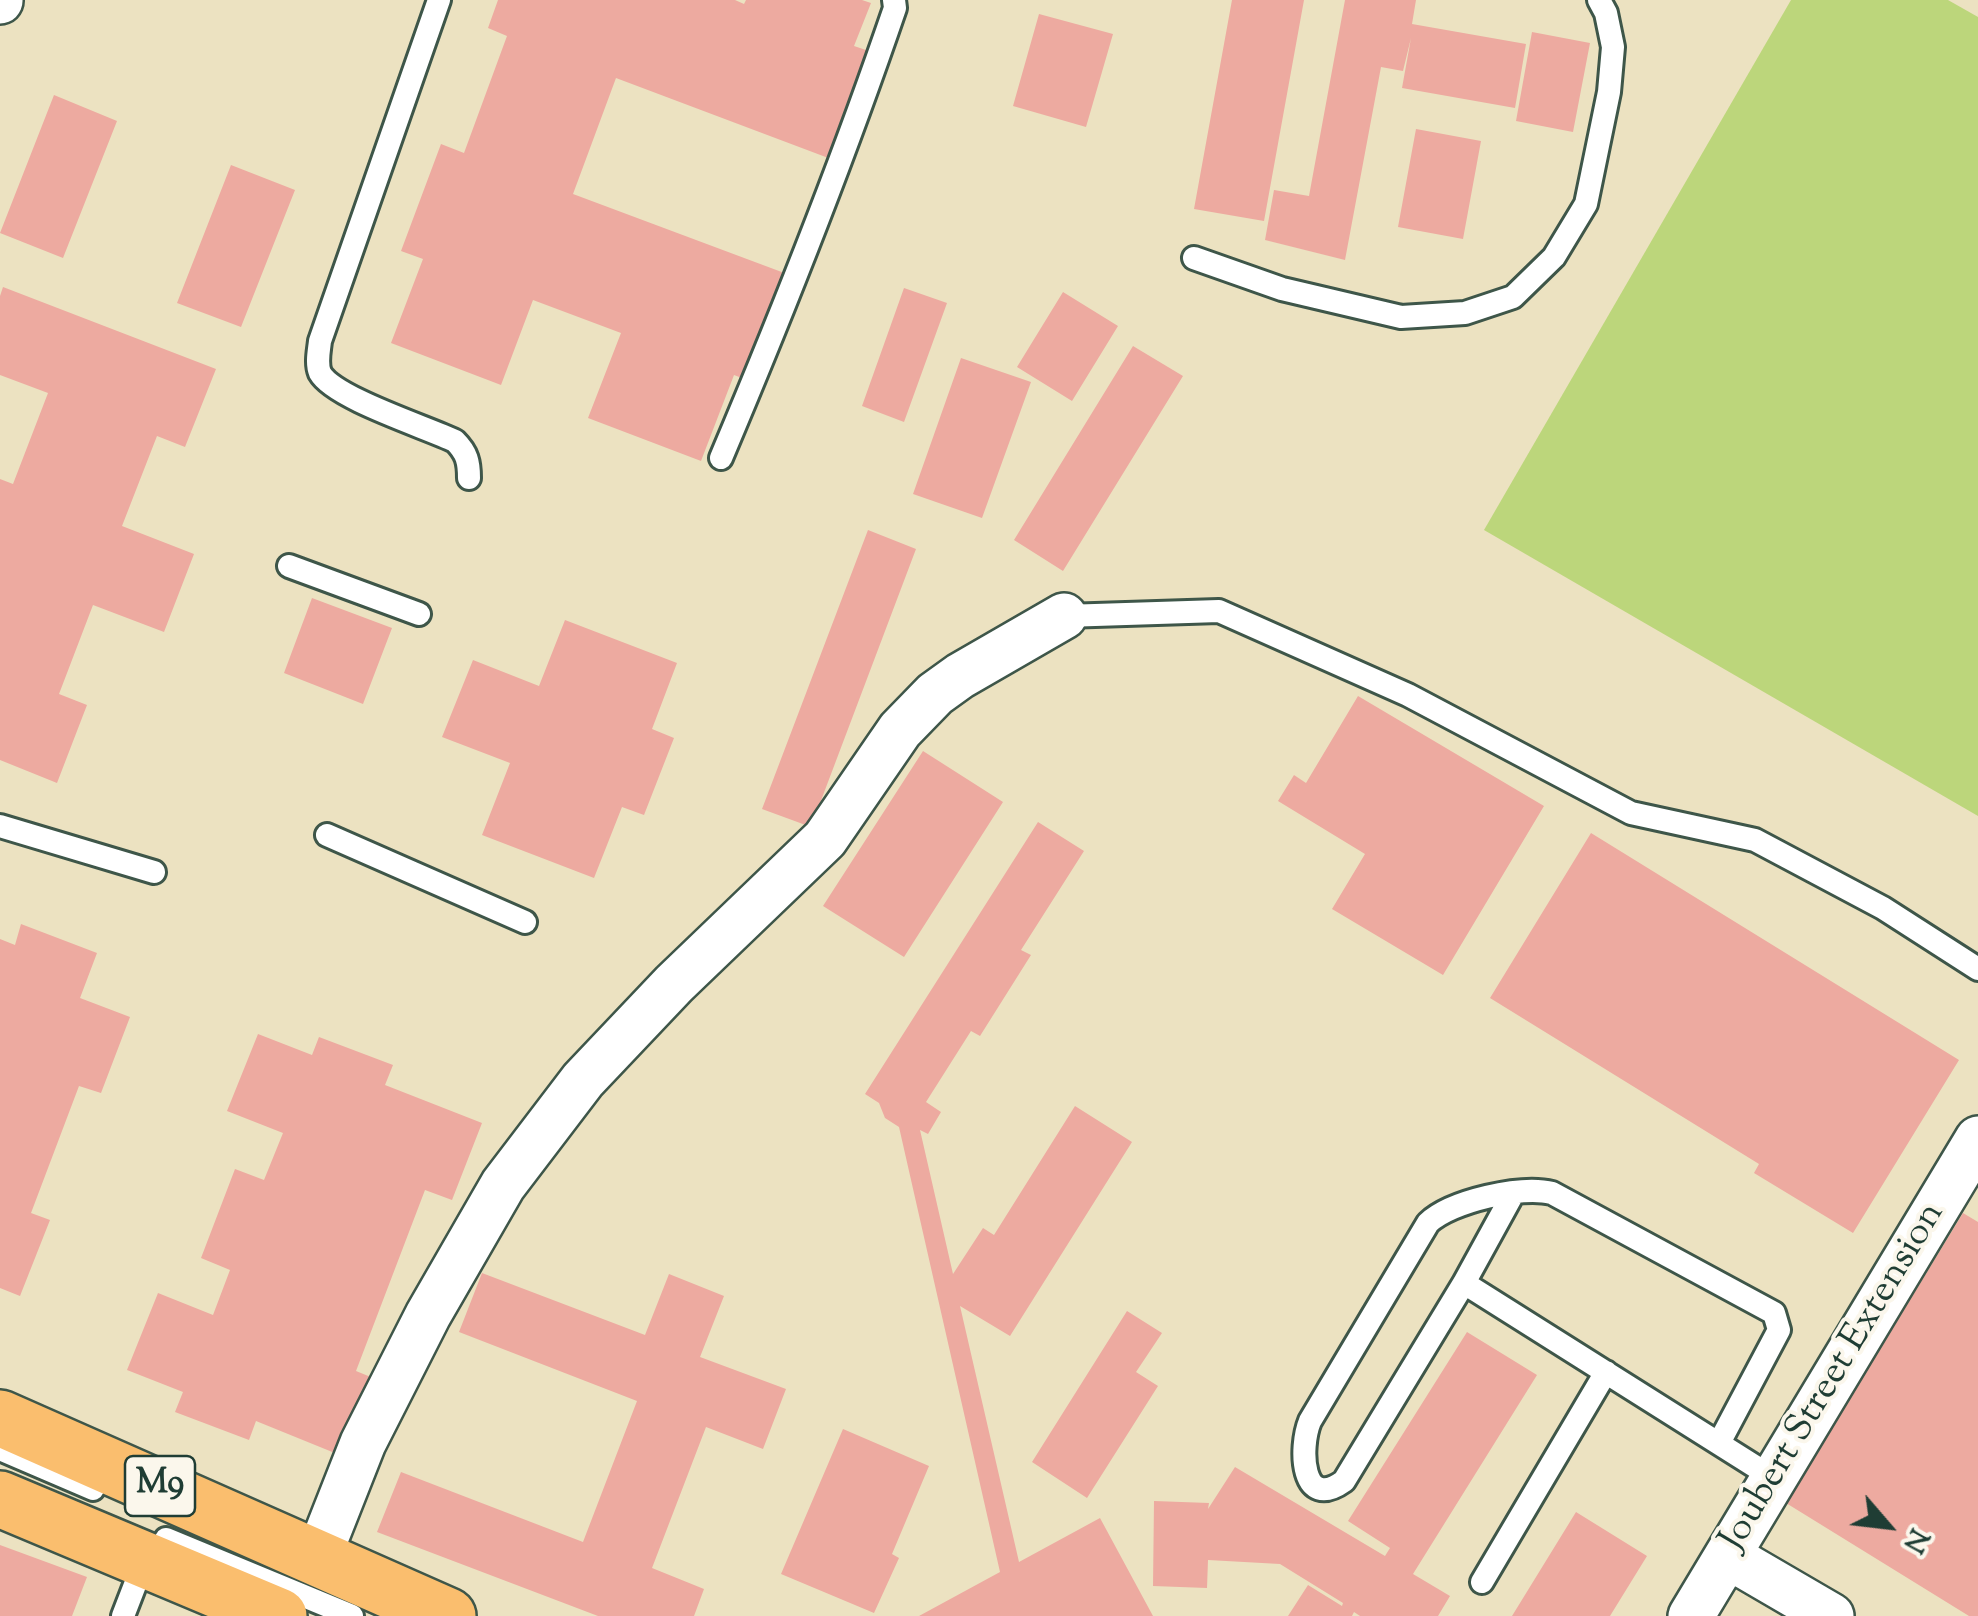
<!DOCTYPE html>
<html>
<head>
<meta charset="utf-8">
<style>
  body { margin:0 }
  #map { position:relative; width:1978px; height:1616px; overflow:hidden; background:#ece2c1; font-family:"Sorts Mill Goudy",serif }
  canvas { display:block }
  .north { position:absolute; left:1838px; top:1476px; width:100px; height:100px; -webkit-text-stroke:8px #fbf7ec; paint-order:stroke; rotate:118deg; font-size:28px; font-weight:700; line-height:40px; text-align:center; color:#1f3d34 }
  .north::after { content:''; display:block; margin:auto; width:35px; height:45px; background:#1f3d34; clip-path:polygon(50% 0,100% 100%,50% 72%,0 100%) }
</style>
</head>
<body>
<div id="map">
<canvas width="1978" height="1616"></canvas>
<div class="north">N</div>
</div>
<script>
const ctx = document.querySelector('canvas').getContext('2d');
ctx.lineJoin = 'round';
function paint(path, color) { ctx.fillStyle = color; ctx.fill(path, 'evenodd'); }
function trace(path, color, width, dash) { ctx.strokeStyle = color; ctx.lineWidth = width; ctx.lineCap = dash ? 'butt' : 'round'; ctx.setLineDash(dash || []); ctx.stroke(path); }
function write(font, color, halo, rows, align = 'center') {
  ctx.font = font + ' "Sorts Mill Goudy",serif'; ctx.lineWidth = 8; ctx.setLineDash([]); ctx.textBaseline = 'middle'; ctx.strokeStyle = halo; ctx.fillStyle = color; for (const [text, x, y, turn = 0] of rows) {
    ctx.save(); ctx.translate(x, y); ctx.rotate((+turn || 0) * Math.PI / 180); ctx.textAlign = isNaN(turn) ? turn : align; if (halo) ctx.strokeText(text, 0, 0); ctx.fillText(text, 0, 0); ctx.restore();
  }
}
paint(new Path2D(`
  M1791,0H1948L1978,17V816L1484,530Z`), '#bcd67b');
paint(new Path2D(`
  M498,0H735L744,4L746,0H862L871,3L854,46L872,52L831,159L616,78L573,194L787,274L747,380L734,375L701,461L588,418L621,333L533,300L501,385L391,343L423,259L401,251L441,144L464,153L507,36L488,28Z
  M1232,0H1304L1264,221L1194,209Z
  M1345,0H1416L1412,24L1526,44L1515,108L1402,88L1411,38L1403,71L1381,67L1345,260L1265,240L1274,190L1309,196Z
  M1039,14L1113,34L1086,127L1013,106Z
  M1532,32L1590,43L1573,132L1516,121Z
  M54,95L117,121L63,258L0,233Z
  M1416,129L1481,141L1463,239L1398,227Z
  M231,165L295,190L241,327L177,303Z
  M3,287L216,369L185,447L157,436L122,526L194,554L164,632L93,605L59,694L87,705L57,783L0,760V479L13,484L48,393L0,375V296Z
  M904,288L947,303L904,422L862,406Z
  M1063,292L1118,326L1072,401L1017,367Z
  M1133,346L1183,376L1063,571L1014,540Z
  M961,358L1031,382L982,518L913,494Z
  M868,530L916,549L811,827L762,809Z
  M312,598L392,628L363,704L284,673Z
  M565,620L677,663L652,729L674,738L644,815L622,807L594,878L482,835L510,763L442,737L473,660L539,686Z
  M1358,696L1544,806L1443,975L1332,909L1365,854L1278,801L1294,775L1306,783Z
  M923,751L1003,802L904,957L823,906Z
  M1038,822L1084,851L1021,950L1031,955L980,1036L971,1031L926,1102L941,1112L928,1134L920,1130L953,1274L983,1228L994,1235L1075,1106L1132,1142L1010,1336L960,1306L1019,1562L1100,1518L1153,1616H919L1000,1572L899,1127L885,1118L879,1103L865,1094Z
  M1591,833L1959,1060L1853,1233L1754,1173L1759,1164L1490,998Z
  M21,924L97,953L80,998L130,1017L101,1093L79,1086L31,1213L50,1220L20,1296L0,1288V939L15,945Z
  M258,1034L312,1055L319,1037L393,1065L385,1085L482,1123L452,1200L425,1190L356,1371L383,1382L352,1460L256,1421L249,1440L175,1412L183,1392L127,1370L158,1293L213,1315L230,1270L201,1258L235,1169L264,1180L283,1133L227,1111Z
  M1963,1213L1978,1222V1616H1969L1786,1503Z
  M482,1273L645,1335L669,1274L724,1296L700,1357L786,1389L763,1449L706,1427L652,1568L704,1589L694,1616H598L377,1532L401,1472L583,1542L637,1401L459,1332Z
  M1127,1311L1162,1333L1136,1372L1158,1386L1087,1498L1032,1462Z
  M1467,1332L1537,1375L1413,1574L1450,1596L1438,1616H1360L1354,1612L1352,1616H1288L1308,1585L1342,1606L1343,1603L1280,1564L1208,1560L1207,1588L1153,1586L1154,1501L1209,1503L1208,1509L1235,1467L1385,1556L1390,1548L1348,1521Z
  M843,1429L929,1466L892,1554L899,1558L874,1613L781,1574Z
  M1576,1512L1647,1556L1610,1616H1512Z
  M0,1545L87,1577L72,1616H0Z`), '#edaaa0');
const service = new Path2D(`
  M439,0L320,341C319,351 316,363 320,373C334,398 426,427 455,441C467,453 469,462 469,478
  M1194,258L1282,289L1401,317L1465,313L1513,297L1554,257L1586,204L1609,92L1613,47L1606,13L1599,0
  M721,458C784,309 843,160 895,8L894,0
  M289,566L419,614
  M1064,616L1219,611L1408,695L1631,813L1755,840L1883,908L1978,969
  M0,826L154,872
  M327,835L525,922
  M1514,1192L1464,1283L1344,1481C1301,1512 1299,1448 1310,1421L1428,1223C1451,1201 1522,1185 1552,1193L1774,1313L1779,1330L1719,1443
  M1464,1283L1775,1479
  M0,1449L93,1489
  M166,1539L352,1616
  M1482,1582L1606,1372
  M123,1616L145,1559`);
const minor = new Path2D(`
  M0,1V0
  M1728,1556L1831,1616
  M318,1557L363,1443L428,1315L503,1185L583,1080L674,984L825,839L900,730L935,694L960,676L1064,616
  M1691,1616L1978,1139`);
const primary = new Path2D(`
  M0,1418L448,1616
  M0,1499L279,1616`);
trace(service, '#3e5649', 28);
trace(minor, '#3e5649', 50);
trace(primary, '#3e5649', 60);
trace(service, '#fff', 22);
trace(minor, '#fff', 45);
trace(primary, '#fabe6e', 55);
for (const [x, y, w] of [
  [160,1486,70]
]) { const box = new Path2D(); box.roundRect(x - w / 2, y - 30, w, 60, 8); ctx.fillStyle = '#fbf7ec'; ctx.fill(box); trace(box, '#1f3d34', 2.5); }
write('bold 35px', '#1f3d34', null, [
  ["M9",160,1486]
]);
write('38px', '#1f3d34', '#fbf7ec', [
  ["Joubert Street Extension",1835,1378,-59]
]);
</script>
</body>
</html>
